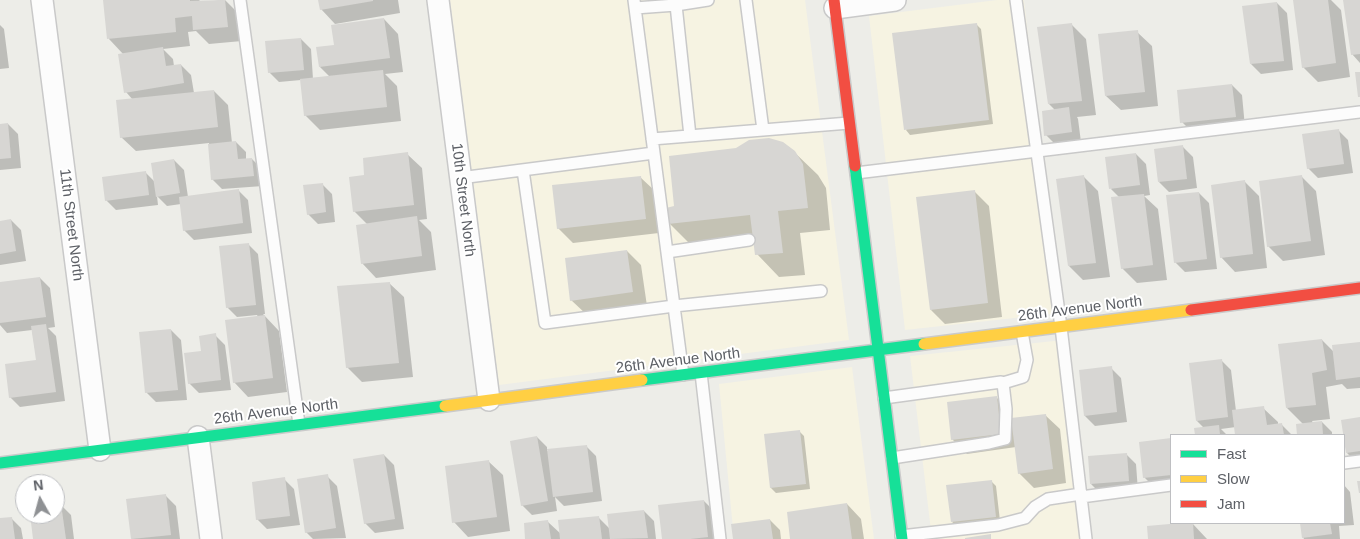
<!DOCTYPE html>
<html>
<head>
<meta charset="utf-8">
<style>
  body { margin:0 }
  #map { position:relative; width:1360px; height:539px; overflow:hidden; background:#edede8; font-family:Arial,sans-serif }
  canvas { display:block }
  .legend { position:absolute; left:1170px; top:434px; width:175px; height:90px; box-sizing:border-box; background:#fff; border:1px solid #bebfc2; margin:0; padding:6px 9px; list-style:none; font-size:15px; color:#5d6066 }
  .legend li { display:flex; align-items:center; gap:10px; height:25px }
  .legend b { width:25px; border:1px solid #bebfc2 }
  .north { position:absolute; left:15px; top:474px; width:50px; height:50px; box-sizing:border-box; background:#fff; border:1px solid #bebfc2; border-radius:50%; rotate:353deg; font-size:14px; font-weight:700; line-height:20px; text-align:center; color:#5d6066 }
  .north::after { content:''; display:block; margin:auto; width:18px; height:22px; background:#8f9194; clip-path:polygon(50% 0,100% 100%,50% 72%,0 100%) }
</style>
</head>
<body>
<div id="map">
<canvas width="1360" height="539"></canvas>
<ul class="legend">
<li><b style="height:6px;background:#16e098"></b>Fast</li>
<li><b style="height:6px;background:#ffcf43"></b>Slow</li>
<li><b style="height:6px;background:#f24e42"></b>Jam</li>
</ul>
<div class="north">N</div>
</div>
<script>
const ctx = document.querySelector('canvas').getContext('2d');
ctx.lineJoin = 'round';
function paint(path, color) { ctx.fillStyle = color; ctx.fill(path, 'evenodd'); }
function trace(path, color, width, dash) { ctx.strokeStyle = color; ctx.lineWidth = width; ctx.lineCap = dash ? 'butt' : 'round'; ctx.setLineDash(dash || []); ctx.stroke(path); }
function write(font, color, halo, rows, align = 'center') {
  ctx.font = font + ' Arial,sans-serif'; ctx.lineWidth = 4; ctx.setLineDash([]); ctx.textBaseline = 'middle'; ctx.strokeStyle = halo; ctx.fillStyle = color; for (const [text, x, y, turn = 0] of rows) {
    ctx.save(); ctx.translate(x, y); ctx.rotate((+turn || 0) * Math.PI / 180); ctx.textAlign = isNaN(turn) ? turn : align; if (halo) ctx.strokeText(text, 0, 0); ctx.fillText(text, 0, 0); ctx.restore();
  }
}
paint(new Path2D(`
  M450,0H805L849,340L499,385Z
  M997,0H1024L1060,313L905,330L869,16Z
  M1064,340L1087,539H932L910,356Z
  M852,367L874,539H734L719,384Z`), '#f6f3e2');
paint(new Path2D(`
  M105,0H199L201,2L225,0L239,14L242,41L209,44L196,31L188,32L190,46L163,49L173,59L174,66L181,65L191,75L194,93L214,91L228,105L232,143L236,142L246,152V160L252,159L262,169L263,186L222,189L212,179L209,143L136,151L121,137L133,100L126,92L124,55L109,39Z
  M319,0H398L400,13L335,24L321,9Z
  M1295,0H1331L1341,10L1350,77L1318,82L1303,67Z
  M1344,0H1360V63L1352,54Z
  M1277,3L1287,13L1293,70L1261,74L1251,64Z
  M384,19L398,34L403,72L385,74L397,86L401,121L320,130L305,115L301,80L279,82L269,72L301,39L311,49L313,79L330,77L320,67L335,46Z
  M976,24L981,29L993,124L910,135L906,130Z
  M0,25L4,29L9,68L0,69Z
  M1072,25L1086,39L1096,115L1077,117L1078,119L1081,142L1056,145L1046,135L1055,110L1049,104Z
  M1137,32L1152,46L1158,106L1121,110L1106,96Z
  M1232,85L1242,95L1245,127L1192,132L1182,122Z
  M8,124L18,134L21,168L0,170V125Z
  M1338,130L1348,140L1353,173L1318,178L1308,168Z
  M1183,147L1193,157L1197,188L1169,192L1159,182Z
  M794,152L818,175L826,188L830,230L800,233L805,275L779,277L757,254L755,239L692,246L669,223L676,207Z
  M407,154L422,168L427,219L419,220L431,232L436,270L376,278L362,263L367,224L354,211L366,176Z
  M1136,154L1146,164L1150,195L1144,196L1158,209L1167,280L1137,283L1122,268L1120,198L1111,189Z
  M174,160L184,170L188,197L238,190L248,200L252,233L194,240L184,230L181,204L167,206L157,196L158,205L116,210L106,200L145,172L155,182Z
  M640,177L655,191L659,233L573,243L558,228Z
  M1084,177L1098,191L1110,277L1083,280L1069,266Z
  M1302,177L1316,191L1325,255L1283,261L1268,246Z
  M1245,182L1259,196L1267,268L1235,272L1221,257Z
  M322,184L332,194L335,222L318,224L308,214Z
  M974,191L989,206L1002,317L945,324L931,310Z
  M1199,193L1209,203L1217,269L1185,272L1175,262Z
  M11,220L21,230L26,261L0,265V222Z
  M248,244L258,254L265,314H263L279,331L287,392L248,397L234,382L258,317L257,315L237,317L227,307Z
  M627,251L641,265L647,306L586,314L571,300Z
  M40,278L50,288L55,327L48,328L56,336L65,401L20,407L10,397L37,361L32,330L7,333L0,325V284Z
  M389,283L404,297L413,377L362,382L347,367Z
  M171,330L181,340L187,400L156,402L146,392Z
  M215,335L225,345L231,390L199,393L189,383L202,352Z
  M1322,340L1334,352L1360,343V388L1347,389L1342,384L1326,387L1330,419L1312,421L1313,423L1322,422L1332,432V435H1298L1297,425L1303,424L1287,408Z
  M1221,360L1231,370L1236,411L1263,408L1278,422V425H1282L1292,435H1237L1236,427L1221,429L1227,435H1196L1195,430L1204,428L1197,421Z
  M1111,368L1121,378L1127,422L1095,426L1085,416L1080,371Z
  M996,397L1010,411L1011,419L1045,415L1060,429L1066,483L1034,488L1019,473L1016,447L967,454L952,439Z
  M1360,418V462L1357,463L1347,453Z
  M799,431L804,436L810,489L776,493L771,488L765,435Z
  M537,437L547,447V451L586,446L596,456L602,501L564,506L555,497L557,511L532,515L522,505Z
  M1171,440V485L1154,487L1144,477L1140,443Z
  M1126,454L1136,464L1138,491L1101,494L1091,484Z
  M384,455L394,465L404,529L375,533L365,523Z
  M488,461L503,475L510,531L468,537L454,522Z
  M327,476L337,486L346,538L313,539L306,532Z
  M284,479L294,489L300,525L267,529L257,519Z
  M991,481L996,486L1000,521L957,526L952,522Z
  M1344,485L1350,492L1354,525L1339,526L1340,539H1304L1303,537L1301,523H1344Z
  M166,496L176,506L180,539H132L128,500Z
  M704,501L714,511L717,539H664Z
  M847,504L861,519L864,539H792Z
  M61,505L71,515L74,539H35L31,514H55V506Z
  M644,511L654,521L656,539H527L548,522L561,534L599,518L610,529Z
  M11,518L21,528L23,539H0V519Z
  M770,520L780,530L781,539H734Z
  M1192,523L1207,539H1149Z`), '#0003');
paint(new Path2D(`
  M103,0H190V1L225,0L228,27L193,30L192,16L175,18L176,32L107,39Z
  M318,0H373V1L320,10Z
  M1293,0H1328L1336,63L1302,68Z
  M1343,0H1360V54L1351,55Z
  M1277,2L1284,61L1250,64L1242,6Z
  M384,18L390,58L319,67L316,47L334,45L331,25Z
  M977,23L989,120L904,130L892,33Z
  M1072,23L1082,101L1048,104L1037,27Z
  M1138,30L1145,92L1105,96L1098,34Z
  M301,38L304,70L268,73L265,41Z
  M163,47L166,66L181,64L184,83L124,93L118,54Z
  M383,70L387,107L304,116L300,79Z
  M1355,72H1360V97H1358Z
  M1232,84L1236,117L1180,123L1177,90Z
  M214,90L218,127L120,138L116,100Z
  M1069,107L1072,132L1044,136L1042,111Z
  M8,123L11,158L0,159V124Z
  M1339,129L1344,164L1307,169L1302,134Z
  M769,138L783,142L795,151L803,164L808,208L778,211L783,253L755,255L750,215L668,224L666,208L674,206L669,156L736,148L749,140Z
  M236,141L238,159L252,158L254,176L211,180L208,144Z
  M1183,145L1187,179L1158,182L1154,149Z
  M408,152L414,205L353,212L349,177L364,175L363,158Z
  M1136,153L1140,185L1109,189L1105,157Z
  M174,159L180,193L156,197L151,163Z
  M146,171L149,195L105,201L102,177Z
  M1084,175L1096,263L1068,266L1056,179Z
  M1302,175L1311,241L1267,247L1259,181Z
  M641,176L646,219L557,229L552,185Z
  M1245,180L1253,254L1220,258L1211,185Z
  M323,183L326,212L307,215L303,185Z
  M239,189L243,223L183,231L179,197Z
  M975,190L988,303L930,310L916,197Z
  M1199,192L1207,259L1174,263L1166,195Z
  M1144,194L1153,265L1121,269L1111,197Z
  M417,216L422,256L361,264L356,225Z
  M11,219L16,251L0,254V221Z
  M249,243L256,305L226,308L219,246Z
  M627,250L633,292L570,301L565,258Z
  M40,277L46,317L0,323V282Z
  M390,282L399,363L346,368L337,286Z
  M265,315L273,378L233,383L225,320Z
  M46,324L56,392L9,398L5,364L36,360L31,326Z
  M171,329L178,390L145,393L139,332Z
  M216,333L221,380L188,384L184,353L201,351L199,336Z
  M1322,339L1327,370L1312,373L1316,405L1286,408L1278,344Z
  M1360,342V377L1336,380L1332,345Z
  M1222,359L1228,417L1196,421L1189,363Z
  M1112,366L1117,412L1084,416L1079,370Z
  M997,396L1001,434L951,440L947,402Z
  M1264,406L1267,425L1282,423L1284,435H1235L1232,410Z
  M1046,414L1053,469L1018,474L1011,418Z
  M1360,417V451L1346,453L1341,420Z
  M1322,421L1323,435H1297L1296,424Z
  M1219,425L1220,435H1195L1194,428Z
  M800,430L806,484L770,488L764,434Z
  M537,436L548,501L521,506L510,441Z
  M1171,438V475L1143,478L1139,442Z
  M587,445L593,492L553,497L547,449Z
  M1127,453L1129,481L1090,484L1088,456Z
  M384,454L395,519L364,524L353,459Z
  M489,460L497,517L452,523L445,466Z
  M328,474L336,528L305,533L297,479Z
  M285,477L290,516L256,520L252,482Z
  M992,480L996,517L951,522L946,485Z
  M1357,481H1360V493H1359Z
  M166,494L171,535L131,539L126,499Z
  M704,500L708,537L690,539H662L658,505Z
  M847,503L852,539H790L787,512Z
  M61,504L66,539H33L30,514H55V505Z
  M644,510L648,538L610,539L607,514Z
  M599,516L602,539H560L558,520Z
  M12,517L15,539H0V518Z
  M770,519L773,539H733L731,524Z
  M548,520L551,539H525L524,523Z
  M1181,523H1193L1194,539H1148L1147,526Z
  M1300,523H1330L1332,534L1302,538Z
  M991,534V539H965V538Z`), '#d7d6d3');
const lane = new Path2D(`
  M240,0L299,424
  M634,0L683,375
  M746,0L763,130
  M1016,0L1061,327L1086,539
  M676,5L708,0
  M635,8L676,5L690,136
  M652,139L849,123
  M523,170L545,323L674,306L821,291
  M856,173L1360,112
  M460,178L654,153
  M667,252L749,240
  M701,373L720,539
  M1003,383L1023,377L1027,360L1022,332
  M884,398L1001,382L1003,383L1006,409L1005,439L989,443L892,458
  M1344,463L1360,461
  M1081,497L1171,485
  M901,536L998,525L1025,518L1035,507L1048,499L1081,494`);
const street = new Path2D(`
  M42,0L100,450
  M438,0L489,400
  M835,8L895,0
  M198,437L211,539`);
const fast = new Path2D(`
  M855,166L902,539
  M642,380L924,344
  M0,463L445,406`);
const slow = new Path2D(`
  M924,344L1191,310
  M445,406L642,380`);
const jam = new Path2D(`
  M834,0L855,166
  M1191,310L1360,288`);
trace(lane, '#c9c9c9', 14);
trace(street, '#c9c9c9', 24);
trace(fast, '#cacaca', 14);
trace(slow, '#cacaca', 14);
trace(jam, '#cacaca', 14);
trace(lane, '#fcfcfc', 11);
trace(street, '#fcfcfc', 21);
trace(fast, '#16e098', 11);
trace(slow, '#ffcf43', 11);
trace(jam, '#f24e42', 11);
write('15px', '#5d6066', '#fff', [
  ["10th Street North",463,200,83],
  ["11th Street North",71,225,83],
  ["26th Avenue North",1080,309,-7],
  ["26th Avenue North",678,361,-7],
  ["26th Avenue North",276,412,-7]
]);
</script>
</body>
</html>
